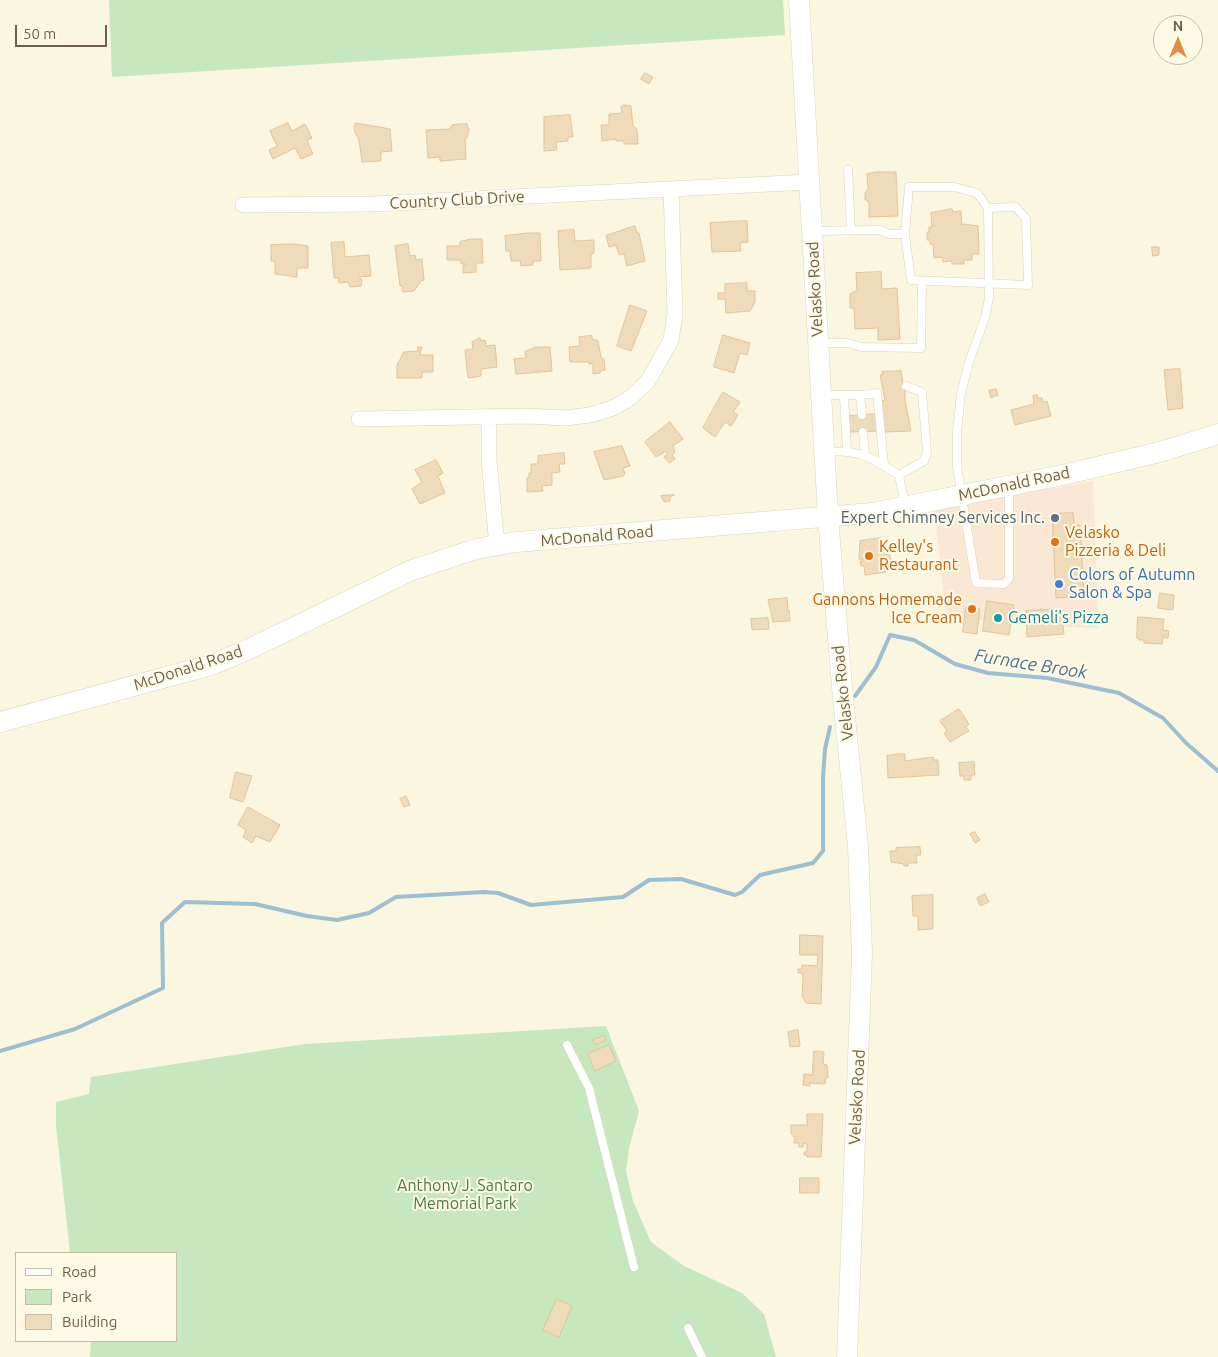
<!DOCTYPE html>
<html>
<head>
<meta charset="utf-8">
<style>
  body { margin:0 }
  #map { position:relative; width:1218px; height:1357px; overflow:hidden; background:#fbf6e0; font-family:Ubuntu,sans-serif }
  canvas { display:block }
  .legend { position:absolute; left:15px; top:1252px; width:162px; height:90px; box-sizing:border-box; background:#fefae5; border:1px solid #c5bca7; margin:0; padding:6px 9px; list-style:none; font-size:15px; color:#705f49 }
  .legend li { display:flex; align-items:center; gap:10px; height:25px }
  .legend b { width:25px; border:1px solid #c5bca7 }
  .north { position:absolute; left:1153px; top:15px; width:50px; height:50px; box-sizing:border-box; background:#fefae5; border:1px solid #c5bca7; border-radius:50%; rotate:0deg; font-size:14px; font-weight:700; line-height:20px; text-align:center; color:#705f49 }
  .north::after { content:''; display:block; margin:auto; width:18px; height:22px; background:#e08c49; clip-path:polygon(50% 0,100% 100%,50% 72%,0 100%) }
  .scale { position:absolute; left:15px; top:25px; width:92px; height:22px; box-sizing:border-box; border:2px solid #705f49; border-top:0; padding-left:6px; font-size:15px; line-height:18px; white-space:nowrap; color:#705f49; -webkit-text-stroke:4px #fefae5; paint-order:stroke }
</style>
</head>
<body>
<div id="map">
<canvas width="1218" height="1357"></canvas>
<ul class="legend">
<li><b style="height:6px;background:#fff"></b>Road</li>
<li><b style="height:14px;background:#c7e7bf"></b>Park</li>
<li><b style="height:14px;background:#efdab9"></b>Building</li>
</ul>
<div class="north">N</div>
<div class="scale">50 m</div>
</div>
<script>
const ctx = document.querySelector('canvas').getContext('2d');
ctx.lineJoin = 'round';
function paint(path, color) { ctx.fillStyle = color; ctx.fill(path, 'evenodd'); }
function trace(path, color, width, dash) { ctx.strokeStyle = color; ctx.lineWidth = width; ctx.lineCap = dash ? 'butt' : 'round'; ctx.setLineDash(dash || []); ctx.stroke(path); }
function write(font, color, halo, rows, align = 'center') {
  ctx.font = font + ' Ubuntu,sans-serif'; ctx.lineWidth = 4; ctx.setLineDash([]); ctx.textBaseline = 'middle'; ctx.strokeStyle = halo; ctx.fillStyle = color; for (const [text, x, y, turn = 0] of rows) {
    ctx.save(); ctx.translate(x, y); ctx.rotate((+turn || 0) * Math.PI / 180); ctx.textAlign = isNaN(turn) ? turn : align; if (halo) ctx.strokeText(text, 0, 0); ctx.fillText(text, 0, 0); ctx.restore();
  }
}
paint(new Path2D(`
  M1093,481L1098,629L946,617L934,509Z`), '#fbe8d4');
paint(new Path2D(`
  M109,0H783L785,35L112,77Z
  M606,1026L639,1111L629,1148L626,1171L633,1201L651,1242L684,1266L742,1293L764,1314L776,1357H90L91,1341H176V1253H70L56,1125V1102L89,1094L91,1077L305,1044Z`), '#c7e7bf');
trace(new Path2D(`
  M855,696L876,667L890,635L914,640L955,664L988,673L1047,678L1119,693L1163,718L1186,743L1218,771
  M0,1051L75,1029L163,988L162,923L185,902L255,904L307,916L337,920L369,913L396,897L484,892L498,893L531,905L623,897L649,880L681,879L735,895L742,892L760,875L813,863L823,851V778L825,749L830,727`), '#9cbfd4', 4);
const building = new Path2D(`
  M645,73L653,77L649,84L641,79Z
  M624,105L631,106L633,126L637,129L638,144H624V141H616V139L602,141L601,125H609V114L622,113L621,107Z
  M570,115L573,137H568V141L556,142L557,150L544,151V117Z
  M288,123L292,131L305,124L312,138L307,140L313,154L301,159L295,148L273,159L269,150L277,146L270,131Z
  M356,123L390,129L392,151L381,152V161L362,162L359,140L354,130Z
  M467,124L469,130L467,138H465L466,159L440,161V157L428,158L426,130L450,129L452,125Z
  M876,172H896L898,216L869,217V204L867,200H865V193L868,189L867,174Z
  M952,209L953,212L961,211L962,226L963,224L978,226L979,254H972V260H964V264H952V261L943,262L942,257L934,258L933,244H930V240H927V232H929V227H932L931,213Z
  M747,221L748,242L740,243L741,251L712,252L710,223Z
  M635,226L637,233H639L645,261L627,266L624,254L619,255L616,245L609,247L606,236Z
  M574,230L575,241L594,240V253L591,254V268L560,270L558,231Z
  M528,233H540L541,261H533V265L521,266L520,261H511L510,251H506L505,236Z
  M471,239H482L483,263H476V272L463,273V266L466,264H461V260H447V246H460V242Z
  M344,242L345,257L369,255L371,276L359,277L362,280L361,286L350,287L348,282L339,283L338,278H334L331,243Z
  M293,244L308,246V268H297V277L275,274V261H271V245Z
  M408,244L410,256L415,255L416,260L422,259L424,280L421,281L414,291L403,292L402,286H400L395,246Z
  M1152,247H1159V255L1153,256Z
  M881,272L882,289L897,288L900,339L878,340V328L855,329L854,308H850V294L857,290L856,273Z
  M747,283V291H755V302L750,311L726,313L725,299H718V293H725V284Z
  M630,305L647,311L631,351L617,346Z
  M723,335L750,343L747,355L740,353L734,373L714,367Z
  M592,336V339L598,341L601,357L604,359L605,370L600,371V373L593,374V364H589V362H570L569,347L580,346L579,337Z
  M480,338L481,341L485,340L486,346L495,345L497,367L481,369V376L468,378L465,350L473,349L472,342Z
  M418,347H422L420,355H433V372H422V378H397V365L404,352L418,351Z
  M536,347H550L552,371L516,374L514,359L526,358L525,352Z
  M1180,369L1183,408L1168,410L1164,370Z
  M901,371L903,384H905V400L911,431L884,432L881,401L885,400L880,375H883L882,372Z
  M996,389L998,395L991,398L989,391Z
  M723,392L740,402L733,412L738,415L731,426L725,422L715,437L703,428Z
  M1037,395L1038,398H1042L1043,402L1047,401L1051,416L1015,425L1011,410L1034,404L1033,396Z
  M877,414L878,431L850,432L849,416Z
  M670,422L683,439L673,446L675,452L672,455L675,459L669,463L664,457L668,454L666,451L656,457L645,442Z
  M622,446L630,466L623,468L625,474L623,476L604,480L594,452Z
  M564,453L565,464H559L560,472L552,473V485L542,486L543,491L527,492V478H529V473H531V464H538V456Z
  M436,460L443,473L438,476L445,493L420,504L412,489L422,482L415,470Z
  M674,495L670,497V501L664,502L661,496Z
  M1073,513L1074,525H1080L1084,596L1056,598L1052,514Z
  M881,538L884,555H890L891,562L885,563L886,572L865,575L864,566H861L860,561H863V559H859L860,541Z
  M1160,593L1174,595L1173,610L1158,608Z
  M787,598L788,608L786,610H789L790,621L773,622L768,600Z
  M987,601L1014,605L1009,635L983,631Z
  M966,607L980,609L977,634L963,632Z
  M1061,609L1064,634L1027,637L1026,611Z
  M1138,617L1164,619L1163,630L1169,631L1168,638L1163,637L1162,644L1144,643V640H1139V638H1137Z
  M768,618L769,629L752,630L751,619Z
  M959,709L969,724L966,727L969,731L950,742L944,733L947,731L940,721Z
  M898,754H905V761L933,757V760H938L939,775L888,778L887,756Z
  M974,762L975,775H971V780H964V776H960L959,763Z
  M236,772L252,776L243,802L230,798Z
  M406,796L410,805L404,807L400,799Z
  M248,807L280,825L270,842L256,836L252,843L243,837L246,830L238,825Z
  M975,832L980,840L975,843L970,834Z
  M920,847L921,855H916L917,863H908V866H904V864L891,862L890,851H896V848Z
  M985,894L989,902L980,906L977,898Z
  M933,895V929L918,930V916H913L912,896Z
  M800,935L823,936L821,1004L806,1003L802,996L803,977L802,973H798V969H802V965L817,966L818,955H800Z
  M798,1030L800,1046L790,1047L788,1032Z
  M604,1036L606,1040L595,1045L593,1040Z
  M609,1045L616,1061L595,1071L588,1054Z
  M814,1051L824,1052L823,1064L827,1065L828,1078L826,1077L825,1084L810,1083V1086L803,1085L804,1074L812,1075Z
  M807,1114H823L821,1157H807V1155H804V1152H807V1144L804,1143L803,1147H799V1143H794L795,1138L791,1133V1125H807Z
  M800,1178H819V1193H800Z
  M557,1299L572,1306L559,1337L543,1330Z`);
paint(building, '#efdab9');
trace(building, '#e1c59a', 1);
const lane = new Path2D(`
  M848,170L851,230
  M813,231L880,230L889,234H905L909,187H954L977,193L988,208L989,298L985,318L969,362L961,393L957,433V467L976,583L1004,584L1009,578V487
  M905,234L911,280L1028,285L1026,219L1016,207L988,208
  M819,343H847L862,347L921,348L922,281
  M822,395H860L862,415
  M860,395L877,393L884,465
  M844,396L847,450
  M863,432L865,455
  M825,452C858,449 871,457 899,475L905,506
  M899,475L924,461L927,453L922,392L906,386
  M567,1045L589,1088L634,1267
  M688,1328L702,1357`);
const street = new Path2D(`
  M243,205L373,204L809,182
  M489,417V460L497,546
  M359,419L528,416L565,418L590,415L613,408L630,398L648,381L671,340L675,314L671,189`);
const secondary = new Path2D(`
  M799,0L828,517L843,698L858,846L862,953L847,1357
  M0,722L211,665L245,651L412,570L476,549L516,542L872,513L1063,475L1160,452L1218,434`);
trace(lane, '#dbd1ba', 9);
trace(street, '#dbd1ba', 16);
trace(secondary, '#e0d3b8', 21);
trace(lane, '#fff', 8);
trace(street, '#fff', 15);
trace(secondary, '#fff', 20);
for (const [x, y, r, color] of [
  [1055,518,5,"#5c6f8a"],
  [1055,542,5,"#e8710a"],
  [869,556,5,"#e8710a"],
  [1059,584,5,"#3f7fe0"],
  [972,609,5,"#e8710a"],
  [998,618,5,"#0f9aa8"]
]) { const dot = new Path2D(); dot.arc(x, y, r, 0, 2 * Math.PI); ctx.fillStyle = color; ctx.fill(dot); trace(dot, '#fefae5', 2); }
write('16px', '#705f49', '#fefae5', [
  ["Country Club Drive",457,200,-3],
  ["Velasko Road",815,289,-93],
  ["McDonald Road",1014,484,-12],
  ["McDonald Road",597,536,-5],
  ["McDonald Road",188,668,-18],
  ["Velasko Road",843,693,-96],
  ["Velasko Road",857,1097,-87]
]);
write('16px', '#4e5e75', '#fefae5', [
  ["Expert Chimney Services Inc.",1045,518]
], 'right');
write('16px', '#c56008', '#fefae5', [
  ["Velasko",1065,533],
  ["Pizzeria & Deli",1065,551],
  ["Kelley's",879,547],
  ["Restaurant",879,565],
  ["Gannons Homemade",962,600,"right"],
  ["Ice Cream",962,618,"right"]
], 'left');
write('16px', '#366cbe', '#fefae5', [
  ["Colors of Autumn",1069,575],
  ["Salon & Spa",1069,593]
], 'left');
write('16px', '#0d838f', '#fefae5', [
  ["Gemeli's Pizza",1008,618]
], 'left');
write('16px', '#487b44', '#fefae5', [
  ["Anthony J. Santaro",465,1186],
  ["Memorial Park",465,1204]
]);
write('italic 18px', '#4a7590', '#fefae5', [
  ["Furnace Brook",1031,664,9]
]);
</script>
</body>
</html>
